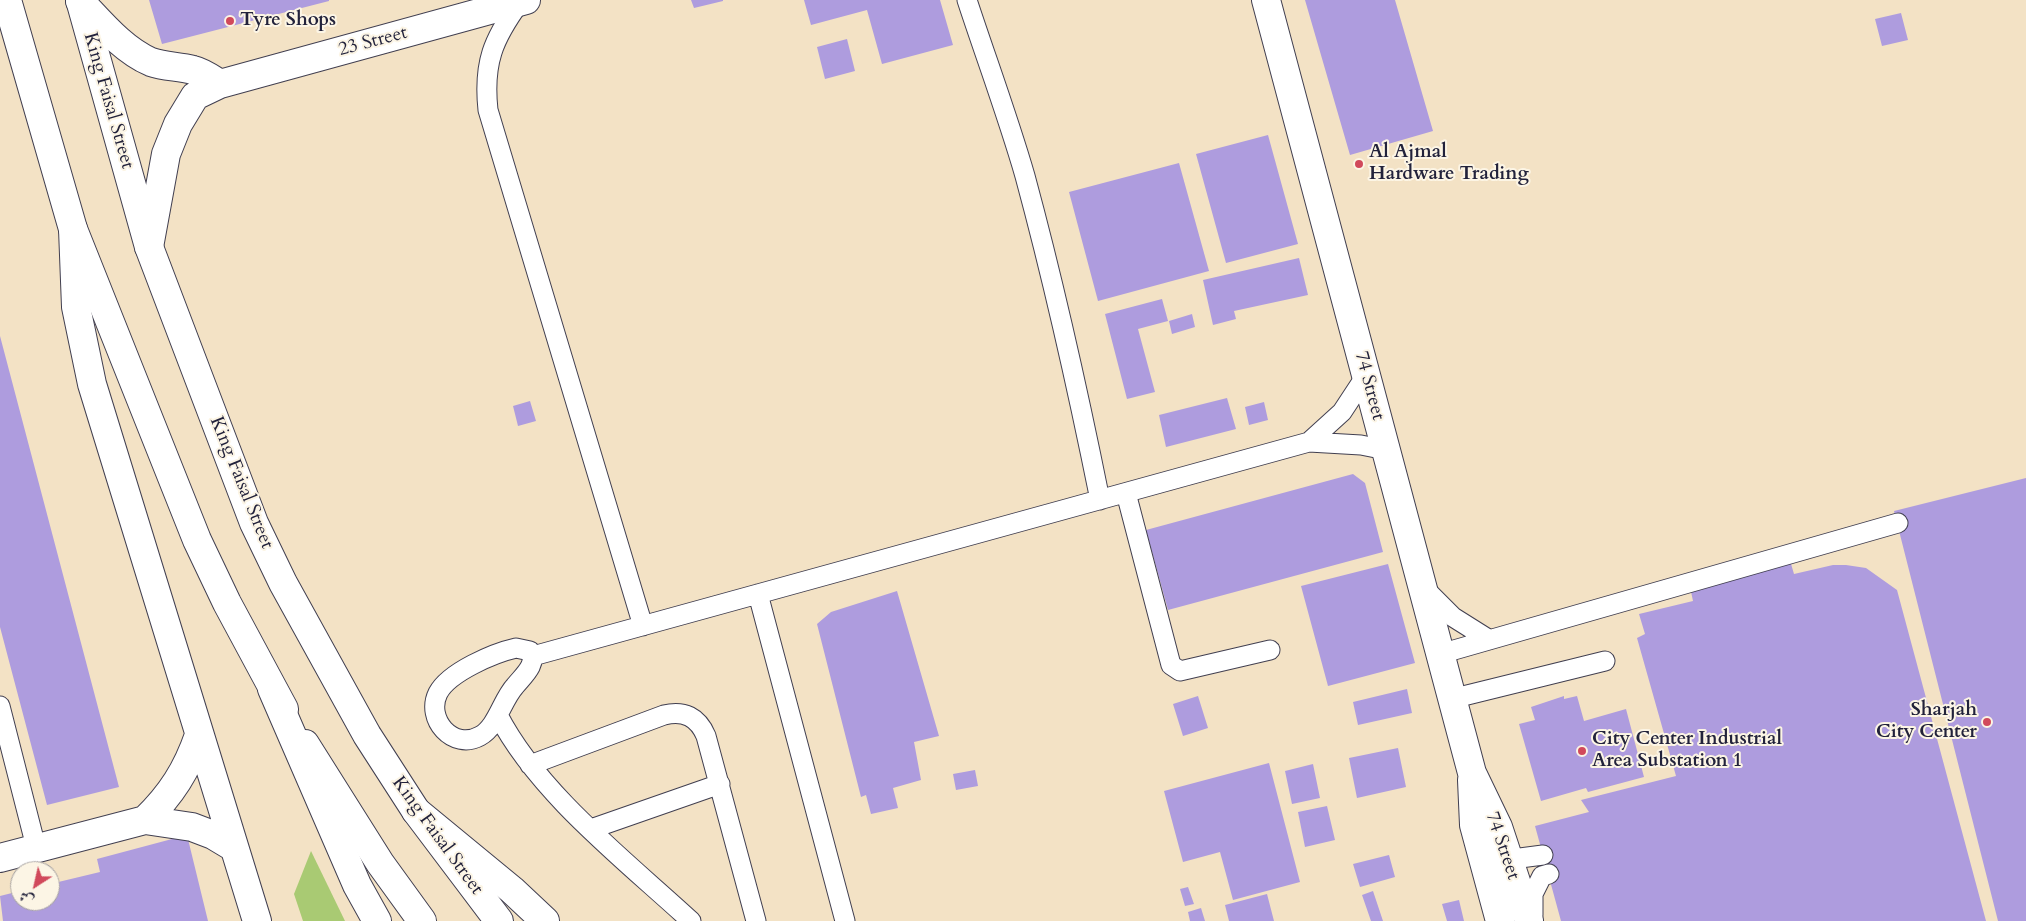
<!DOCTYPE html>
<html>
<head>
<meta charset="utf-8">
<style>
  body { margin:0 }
  #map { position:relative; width:2026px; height:921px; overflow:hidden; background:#f3e2c5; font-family:Cardo,Amiri,serif }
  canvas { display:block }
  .north { position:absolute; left:10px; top:861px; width:50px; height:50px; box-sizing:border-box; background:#fcf5e5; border:1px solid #a5a1a1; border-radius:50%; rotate:215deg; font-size:14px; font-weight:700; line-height:20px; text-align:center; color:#22223b }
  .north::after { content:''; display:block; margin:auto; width:18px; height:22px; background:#d1495b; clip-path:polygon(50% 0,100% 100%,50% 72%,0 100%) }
</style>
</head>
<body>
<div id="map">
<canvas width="2026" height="921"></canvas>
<div class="north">ش</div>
</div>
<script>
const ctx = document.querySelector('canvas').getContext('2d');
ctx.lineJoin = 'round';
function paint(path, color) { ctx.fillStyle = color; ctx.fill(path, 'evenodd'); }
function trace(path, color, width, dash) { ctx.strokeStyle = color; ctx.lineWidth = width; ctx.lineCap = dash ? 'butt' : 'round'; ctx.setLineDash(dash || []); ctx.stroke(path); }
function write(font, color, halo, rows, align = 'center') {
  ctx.font = font + ' Cardo,serif'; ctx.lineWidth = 4; ctx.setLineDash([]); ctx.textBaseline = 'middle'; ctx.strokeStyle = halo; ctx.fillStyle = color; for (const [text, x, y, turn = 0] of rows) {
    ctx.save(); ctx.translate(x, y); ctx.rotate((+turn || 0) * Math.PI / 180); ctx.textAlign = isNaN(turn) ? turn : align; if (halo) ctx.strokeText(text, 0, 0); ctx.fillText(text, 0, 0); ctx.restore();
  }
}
paint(new Path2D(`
  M311,851L345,921H303L294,894Z`), '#a9ca73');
paint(new Path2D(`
  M149,0H329V1L162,44Z
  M691,0H723V1L694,8Z
  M804,0H940L953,45L882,64L867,10L811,25Z
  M1305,0H1395L1433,131L1350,155Z
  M1901,13L1908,40L1882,46L1875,19Z
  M847,39L855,71L825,79L817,47Z
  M1268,135L1298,244L1226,263L1196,154Z
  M1179,163L1209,271L1098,301L1069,192Z
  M1299,258L1308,295L1234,311L1236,319L1213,325L1203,280Z
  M1162,299L1168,321L1138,329L1155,392L1127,399L1105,314Z
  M1192,314L1195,327L1172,334L1169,321Z
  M0,336L119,787L47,805L0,627Z
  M1227,398L1236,429L1166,447L1159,415Z
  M530,401L536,421L518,426L513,406Z
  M1264,402L1268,420L1249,425L1245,407Z
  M1353,474L1365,483L1383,552L1168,610L1146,530Z
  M2026,478V921H1998L1894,511Z
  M1789,557L1794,574L1833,565H1846L1866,568L1897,590L1986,921H1561L1535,826L1589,812L1581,800L1676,776L1637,638L1645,634L1639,614L1693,601L1690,587Z
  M1388,564L1415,663L1328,686L1301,586Z
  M897,591L939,736L914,742L921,780L893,788L898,808L871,814L866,795L861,797L817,624L831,612Z
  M1407,689L1412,713L1358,725L1353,702Z
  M1198,696L1208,728L1183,736L1173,704Z
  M1564,696V699L1577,696L1584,721L1626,709L1644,777L1588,792L1586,788L1541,801L1519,724L1535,720L1531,707Z
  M1398,748L1406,787L1357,798L1349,758Z
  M1269,763L1300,882L1233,900L1220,852L1183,862L1164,791Z
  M1313,764L1320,798L1292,804L1285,771Z
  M975,770L978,786L956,790L953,774Z
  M1327,806L1335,840L1305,847L1298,812Z
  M187,835L208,921H3L0,896L20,891V901H50V884L100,872L97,859Z
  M1389,855L1395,877L1360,887L1353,864Z
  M1188,887L1194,904L1185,906L1180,889Z
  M1373,891L1383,921H1371L1362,895Z
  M1267,894L1274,921H1229L1225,905Z
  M1459,900L1464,921H1447L1442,904Z
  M1201,908L1205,921H1190L1188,912Z`), '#ae9cde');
const service = new Path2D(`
  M967,0C986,58 1008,117 1025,176C1054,283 1078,391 1100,500
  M520,2C493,39 483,63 488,110L643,626
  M1309,442L1342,412L1367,374
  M1126,493L1171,665L1180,671L1270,650
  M1425,589L1453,617L1488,639
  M758,594L845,921
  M516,648L530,651C538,664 523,676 515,686C502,700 497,727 480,736C453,751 425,719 438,693C449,672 494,653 516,648Z
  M1440,654L1898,523
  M533,656L1309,442L1361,445L1386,450
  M1451,699L1605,661
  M0,706L36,847
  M498,715C538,793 626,861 691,921
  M530,765L664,715C684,710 698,717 706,736L756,921
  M591,829L720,784
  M1497,861L1543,855
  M1533,915V894L1542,876L1549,874`);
const minor = new Path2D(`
  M1266,0L1472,773L1498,827L1529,921
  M80,1C101,23 123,50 151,62C165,67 179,66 193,70C202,72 212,79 220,84
  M73,229L76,307L92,384L257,921
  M149,247L166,154L178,124L195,96L220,84L526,0
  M1472,780L1474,825L1500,921
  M145,820C171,795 187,770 199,735
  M0,858L145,820L192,827L213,835L233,847`);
const primary = new Path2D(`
  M7,0L73,229L197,540L227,603L284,709
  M80,0L149,247L254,523L283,583L367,735L416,811L499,921
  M305,744L380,863L422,921`);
const motorway = new Path2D(`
  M272,689L357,885L377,921
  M416,811L512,890L545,921`);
trace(service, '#413f50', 21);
trace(minor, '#413f50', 30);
trace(primary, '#413f50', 30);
trace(motorway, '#413f50', 30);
trace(service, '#fff', 19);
trace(minor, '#fff', 28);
trace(primary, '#fff', 28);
trace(motorway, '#fff', 28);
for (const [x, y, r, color] of [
  [230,21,5,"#d1495b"],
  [1359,164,5,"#d1495b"],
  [1987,722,5,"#d1495b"],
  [1582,751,5,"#d1495b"]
]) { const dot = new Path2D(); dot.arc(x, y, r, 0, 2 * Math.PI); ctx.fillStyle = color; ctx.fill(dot); trace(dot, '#fcf5e5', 2); }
write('bold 19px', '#22223b', '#fcf5e5', [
  ["Tyre Shops",240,21],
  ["Al Ajmal",1369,153],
  ["Hardware Trading",1369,175],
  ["Sharjah",1977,711,"right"],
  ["City Center",1977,733,"right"],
  ["City Center Industrial",1592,740],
  ["Area Substation 1",1592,762]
], 'left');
write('19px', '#22223b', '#fcf5e5', [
  ["23 Street",373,42,-15],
  ["King Faisal Street",108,101,74],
  ["74 Street",1369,386,75],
  ["King Faisal Street",241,483,68],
  ["King Faisal Street",437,836,54],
  ["74 Street",1502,846,71]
]);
</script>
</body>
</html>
